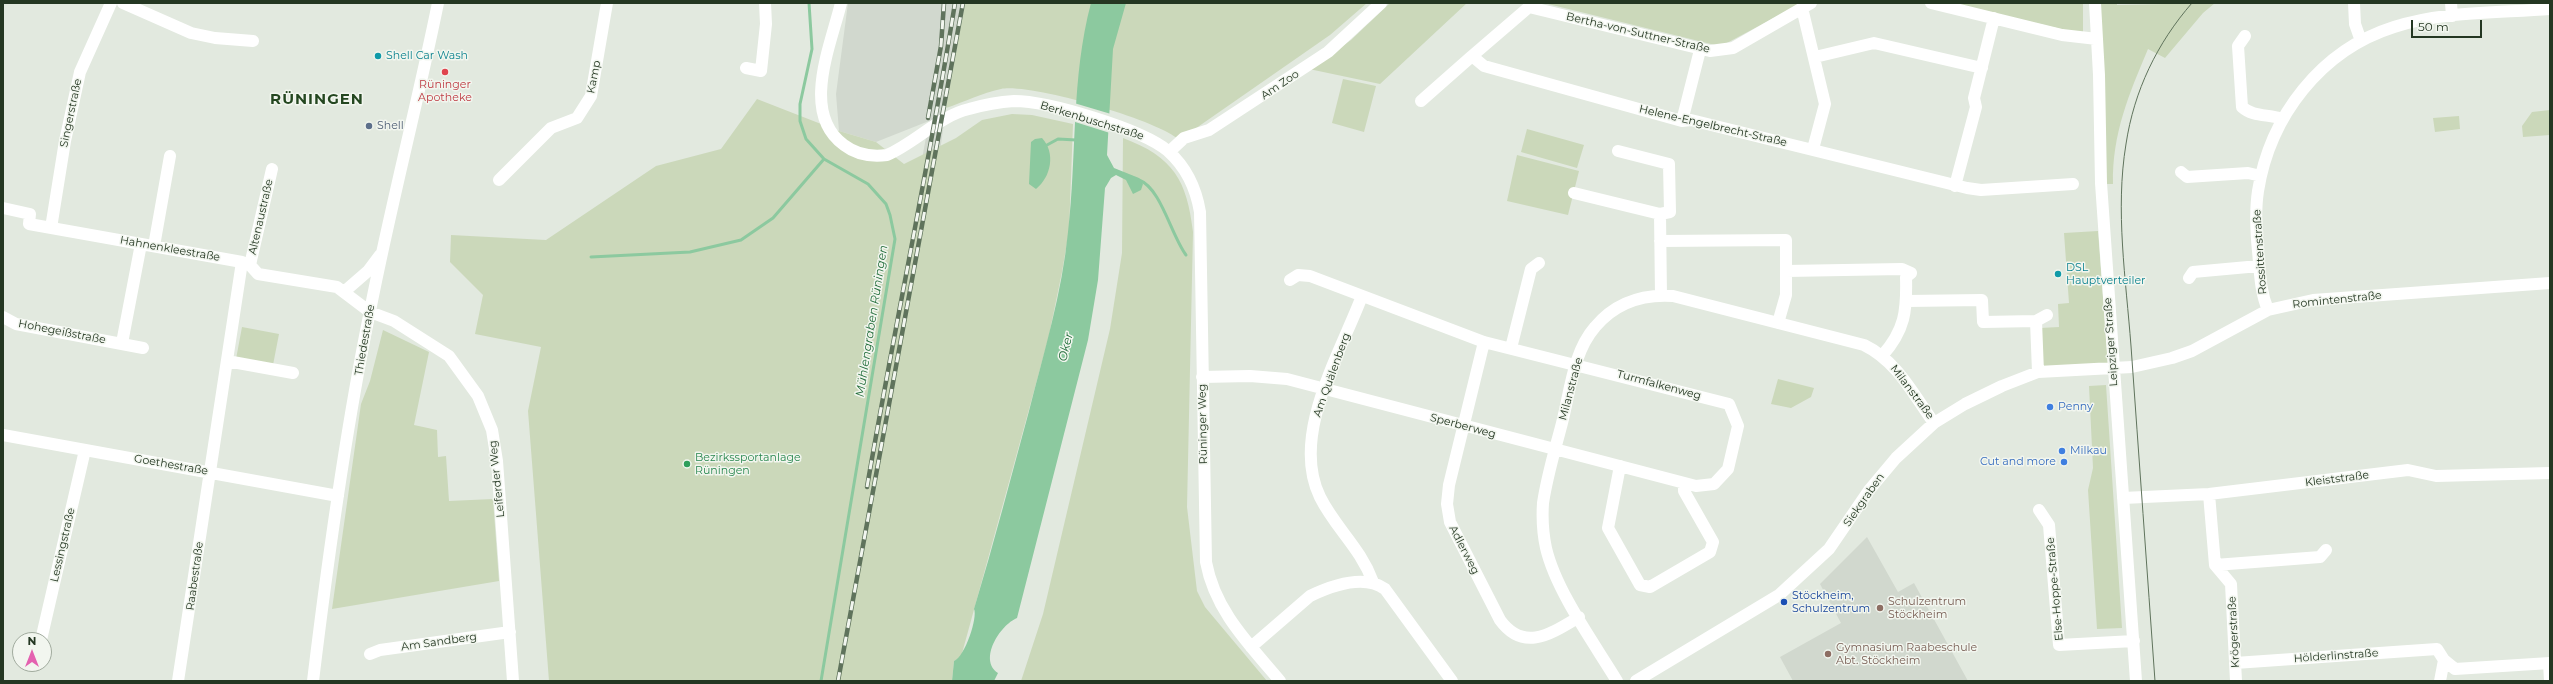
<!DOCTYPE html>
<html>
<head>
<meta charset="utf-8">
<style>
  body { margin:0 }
  #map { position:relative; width:2553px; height:684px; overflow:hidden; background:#e2e9df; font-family:Montserrat,sans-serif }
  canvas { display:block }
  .frame { position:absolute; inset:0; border:4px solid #243722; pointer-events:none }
  .north { position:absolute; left:12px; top:632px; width:40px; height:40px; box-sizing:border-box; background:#f2f6ef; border:1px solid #a0aa9d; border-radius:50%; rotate:0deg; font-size:11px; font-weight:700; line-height:16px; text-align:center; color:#243722 }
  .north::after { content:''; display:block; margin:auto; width:14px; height:18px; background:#e462b0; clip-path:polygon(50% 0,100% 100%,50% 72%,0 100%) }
  .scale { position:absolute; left:2411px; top:20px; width:71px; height:18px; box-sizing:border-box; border:2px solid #243722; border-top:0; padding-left:5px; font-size:12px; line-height:14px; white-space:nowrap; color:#243722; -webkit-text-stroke:3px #f2f6ef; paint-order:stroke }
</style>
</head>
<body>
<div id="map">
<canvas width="2553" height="684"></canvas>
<div class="frame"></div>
<div class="north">N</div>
<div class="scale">50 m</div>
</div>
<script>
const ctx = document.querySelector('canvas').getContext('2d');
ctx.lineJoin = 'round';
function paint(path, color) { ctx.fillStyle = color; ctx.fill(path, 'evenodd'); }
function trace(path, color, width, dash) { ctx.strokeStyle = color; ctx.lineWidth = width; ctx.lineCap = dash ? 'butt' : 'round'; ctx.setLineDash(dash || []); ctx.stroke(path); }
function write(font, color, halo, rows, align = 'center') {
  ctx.font = font + ' Montserrat,sans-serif'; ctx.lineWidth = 3; ctx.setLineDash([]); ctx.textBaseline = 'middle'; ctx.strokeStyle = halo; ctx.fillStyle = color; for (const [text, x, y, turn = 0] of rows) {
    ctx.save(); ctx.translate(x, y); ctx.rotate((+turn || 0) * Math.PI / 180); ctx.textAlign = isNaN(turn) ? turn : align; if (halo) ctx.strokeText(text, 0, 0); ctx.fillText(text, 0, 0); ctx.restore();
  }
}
paint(new Path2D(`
  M848,3H965L946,108L938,166L826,681L929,121L876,142L839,131L836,94Z
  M1867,537L1898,592L1914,583L1968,681H1793L1780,657L1841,623L1820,584Z`), '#d1d8ce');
paint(new Path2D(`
  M965,3H1367L1330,35L1179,140C1158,120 1030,83 1001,89C982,93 964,102 946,108Z
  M1390,3H1467L1380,84L1309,69L1351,40Z
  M1544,3H1802L1725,44L1715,45Z
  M1950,3H2083V33H2078Z
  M2094,3H2117V5L2215,3L2203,13L2165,58L2148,49C2129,94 2112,134 2113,184H2102Z
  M1343,79L1376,86L1364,132L1332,123Z
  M757,99L839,131L876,142L904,164L956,138L982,120L1012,114L1032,115L1073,124L1069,231L1062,272L1048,340L961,657L954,661L952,681H549L528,411L541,347L475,334L483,295L450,262L451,235L546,240L656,166L721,149Z
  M2550,110V135L2523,137L2522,126L2532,112Z
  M2459,116L2460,129L2435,132L2433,118Z
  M1527,129L1584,145L1577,168L1521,152Z
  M1123,138C1174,157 1187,181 1193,232L1187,507L1197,591L1205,607L1267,681H1021L1043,614L1110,329L1122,253Z
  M1517,155L1579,171L1568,215L1507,201Z
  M2098,231L2108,364L2042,369L2040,328L2059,327L2058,304L2069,303L2064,233Z
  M242,327L279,334L273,365L236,359Z
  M383,330L429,352L414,425L437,430L438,457L446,456L449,501L493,499L499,581L332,609L361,404L370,381Z
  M1778,379L1814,388L1811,397L1791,408L1771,404Z
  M2106,385L2122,628L2097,629L2088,490L2093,468L2089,386Z`), '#cbd8ba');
paint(new Path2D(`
  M1091,3H1126L1113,49L1107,155L1114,168L1139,178L1143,184L1141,190L1133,194L1126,180L1116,175L1111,178L1105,188L1098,280L1088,340L1017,618C1000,625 978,660 998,673L994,681H952L954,661C965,657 978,617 974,609C994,543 1011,477 1029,411C1044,352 1062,293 1068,232C1077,155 1071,78 1091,3Z
  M1042,138C1056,153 1051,177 1036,189L1029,184L1031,142L1035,139Z`), '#8cc99f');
paint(new Path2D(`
  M1074,103L1111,114L1110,133L1072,121Z`), '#e2e9df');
trace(new Path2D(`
  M809,3L812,49L800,104V121L806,139L824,159L868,184L886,204L890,215L895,239L821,681
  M1047,145L1058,139L1076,140
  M1139,180C1161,188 1171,235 1186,255
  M591,257L690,252L741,240L773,218L824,159`), '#8cc99f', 3);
trace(new Path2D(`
  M123,3L191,33L215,38L253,41
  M841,3C831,45 800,113 844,145C857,155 872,157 887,155C915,143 939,116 969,109C983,105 999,102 1014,101C1048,101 1142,129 1168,151C1186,167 1196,188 1200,212L1206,562C1215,611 1249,644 1280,681
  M1931,3L2062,35L2097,39
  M2095,3L2099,75L2101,183L2136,681
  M2354,3L2355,24L2361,41
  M2451,3L2452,16
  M1802,8L1825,104L1813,149
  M2245,36L2238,46L2242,107C2253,117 2268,114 2283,119
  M1472,56L1529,7L1710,51L1733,48L1811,3
  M1815,57L1874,43L1982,68
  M746,68L761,71L766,24L765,3
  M1421,101L1472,56L1484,66L1682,121L1691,120L1967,188L1981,190L2073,184
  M1682,121L1700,50
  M1618,151L1669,164L1670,212L1660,214L1661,296
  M1169,152L1184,138L1209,130L1328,52L1381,3
  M2181,172L2187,177L2248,173L2261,176
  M499,180L551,128L577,118L591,96L607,3
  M1955,186L1976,107L1974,98L1994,18
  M1574,193L1660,214
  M3,208L30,214L29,224L242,262L250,265L258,274L337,287L370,312L394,321L449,356L478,396L492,430L497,461L513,681
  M51,228L65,141L80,72L111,3
  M1660,241L1786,240V295L1778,323
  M154,246L170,156
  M250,265L272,169
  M1786,271L1902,269L1911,273L1906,277C1907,311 1905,330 1882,356
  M2189,278L2193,272L2259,266
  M345,291L368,271L380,255
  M1362,296C1340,354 1290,436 1320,497C1336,529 1360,547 1373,582
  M1907,301L1982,300L1983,322L2036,321
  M2268,310C2260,291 2260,272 2258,251C2256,231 2255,211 2258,191C2270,116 2321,50 2394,27C2443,11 2499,13 2550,9
  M3,317L16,324L143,348
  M1484,342L1449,485L1447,504L1450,522L1500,620C1524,653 1552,633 1579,617
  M122,343L141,244
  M1511,348L1531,269L1539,263
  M227,361L293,373
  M2038,372L2036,321L2047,315
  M1202,377L1250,376L1287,379L1696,486L1714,484L1728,469L1738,426L1729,404L1484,342L1310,276L1298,275L1290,280
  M3,435L338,496
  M1620,466L1608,528L1640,585L1650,587L1710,552L1713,542L1684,491V483
  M2209,494L2215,565L2231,584L2236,681
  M2123,498L2209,494L2408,470L2436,476L2550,473
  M2039,510L2049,525L2059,645L2134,641
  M2215,565L2320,557L2326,550
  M41,640L85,450
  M1251,647L1310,596C1331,586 1364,574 1385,589L1452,681
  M370,654L380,650L510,632
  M2444,660L2455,669L2550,663
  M2235,663L2437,649L2444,660L2440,681
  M2549,663L2550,681
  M178,681L242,262
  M313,681C328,557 345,433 370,311C390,208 417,106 438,3
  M1617,681C1594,643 1556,591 1546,548C1543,534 1542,518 1543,503C1547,476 1555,450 1562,423C1570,392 1573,352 1595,327C1615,303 1643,294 1673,296L1864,345C1897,361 1913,394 1934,423
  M1636,681L1779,595L1829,549L1870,489L1896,458L1934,423L1965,404L2002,386L2038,372L2132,367L2172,358L2192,351L2268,310L2313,300L2550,283`), '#fff', 12);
trace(new Path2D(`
  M2155,681C2147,569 2139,458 2131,346C2126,280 2115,210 2126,144C2134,91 2157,43 2192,3`), '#5f735c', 1);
const rail = new Path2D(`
  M928,118L941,46L944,3
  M867,487C895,325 929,165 955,3
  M838,681L963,3`);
trace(rail, '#5f735c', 4.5);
trace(rail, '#f2f6ef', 3, [9]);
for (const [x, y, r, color] of [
  [378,56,4,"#0f9aa8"],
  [445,72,4,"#e0444e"],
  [369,126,4,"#5c6f8a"],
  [2058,274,4,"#0f9aa8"],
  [2050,407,4,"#3f7fe0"],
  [2062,451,4,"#3f7fe0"],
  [2064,462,4,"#3f7fe0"],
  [687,464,4,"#2e9e5b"],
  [1784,602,4,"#1a4fb4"],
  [1880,608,4,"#8d6e63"],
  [1828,654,4,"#8d6e63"]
]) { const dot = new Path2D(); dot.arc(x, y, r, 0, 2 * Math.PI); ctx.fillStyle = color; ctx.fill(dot); trace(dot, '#f2f6ef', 1.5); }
write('11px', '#243722', '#f2f6ef', [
  ["Bertha-von-Suttner-Straße",1638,33,13],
  ["Kamp",594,77,-79],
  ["Am Zoo",1280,85,-34],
  ["Singerstraße",71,113,-78],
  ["Berkenbuschstraße",1092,121,17],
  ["Helene-Engelbrecht-Straße",1713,126,13],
  ["Altenaustraße",261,217,-77],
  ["Hahnenkleestraße",170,249,10],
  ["Rossittenstraße",2260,252,-94],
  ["Romintenstraße",2337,300,-6],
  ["Hohegeißstraße",62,332,11],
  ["Thiedestraße",365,340,-80],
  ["Leipziger Straße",2111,342,-94],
  ["Am Quälenberg",1332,375,-70],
  ["Turmfalkenweg",1659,385,15],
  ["Milanstraße",1571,389,-75],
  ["Milanstraße",1912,392,53],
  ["Rüninger Weg",1203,424,-91],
  ["Sperberweg",1463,426,15],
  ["Goethestraße",171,465,10],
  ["Leiferder Weg",497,479,-96],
  ["Kleiststraße",2337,479,-7],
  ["Siekgraben",1864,500,-55],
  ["Lessingstraße",63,545,-77],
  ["Adlerweg",1464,550,63],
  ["Raabestraße",195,576,-82],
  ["Else-Hoppe-Straße",2055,589,-95],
  ["Krögerstraße",2234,632,-93],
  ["Am Sandberg",439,642,-8],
  ["Hölderlinstraße",2336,656,-4]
]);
write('11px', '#0d838f', '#f2f6ef', [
  ["Shell Car Wash",386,56],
  ["DSL",2066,268],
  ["Hauptverteiler",2066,281]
], 'left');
write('11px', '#be3a42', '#f2f6ef', [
  ["Rüninger",445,85],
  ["Apotheke",445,98]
]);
write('11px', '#4e5e75', '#f2f6ef', [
  ["Shell",377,126]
], 'left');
write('11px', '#366cbe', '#f2f6ef', [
  ["Penny",2058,407],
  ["Milkau",2070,451],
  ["Cut and more",2056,462,"right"]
], 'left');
write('11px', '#27864d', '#f2f6ef', [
  ["Bezirkssportanlage",695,458],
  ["Rüningen",695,471]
], 'left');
write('11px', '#164399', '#f2f6ef', [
  ["Stöckheim,",1792,596],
  ["Schulzentrum",1792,609]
], 'left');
write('11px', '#785e54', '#f2f6ef', [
  ["Schulzentrum",1888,602],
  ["Stöckheim",1888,615],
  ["Gymnasium Raabeschule",1836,648],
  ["Abt. Stöckheim",1836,661]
], 'left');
write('italic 12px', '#226d3a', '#f2f6ef', [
  ["Mühlengraben Rüningen",872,321,-81],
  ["Oker",1066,347,-76]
]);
ctx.letterSpacing = '1px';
write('bold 15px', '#244720', '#f2f6ef', [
  ["RÜNINGEN",317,100]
]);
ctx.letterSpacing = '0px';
</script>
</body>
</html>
